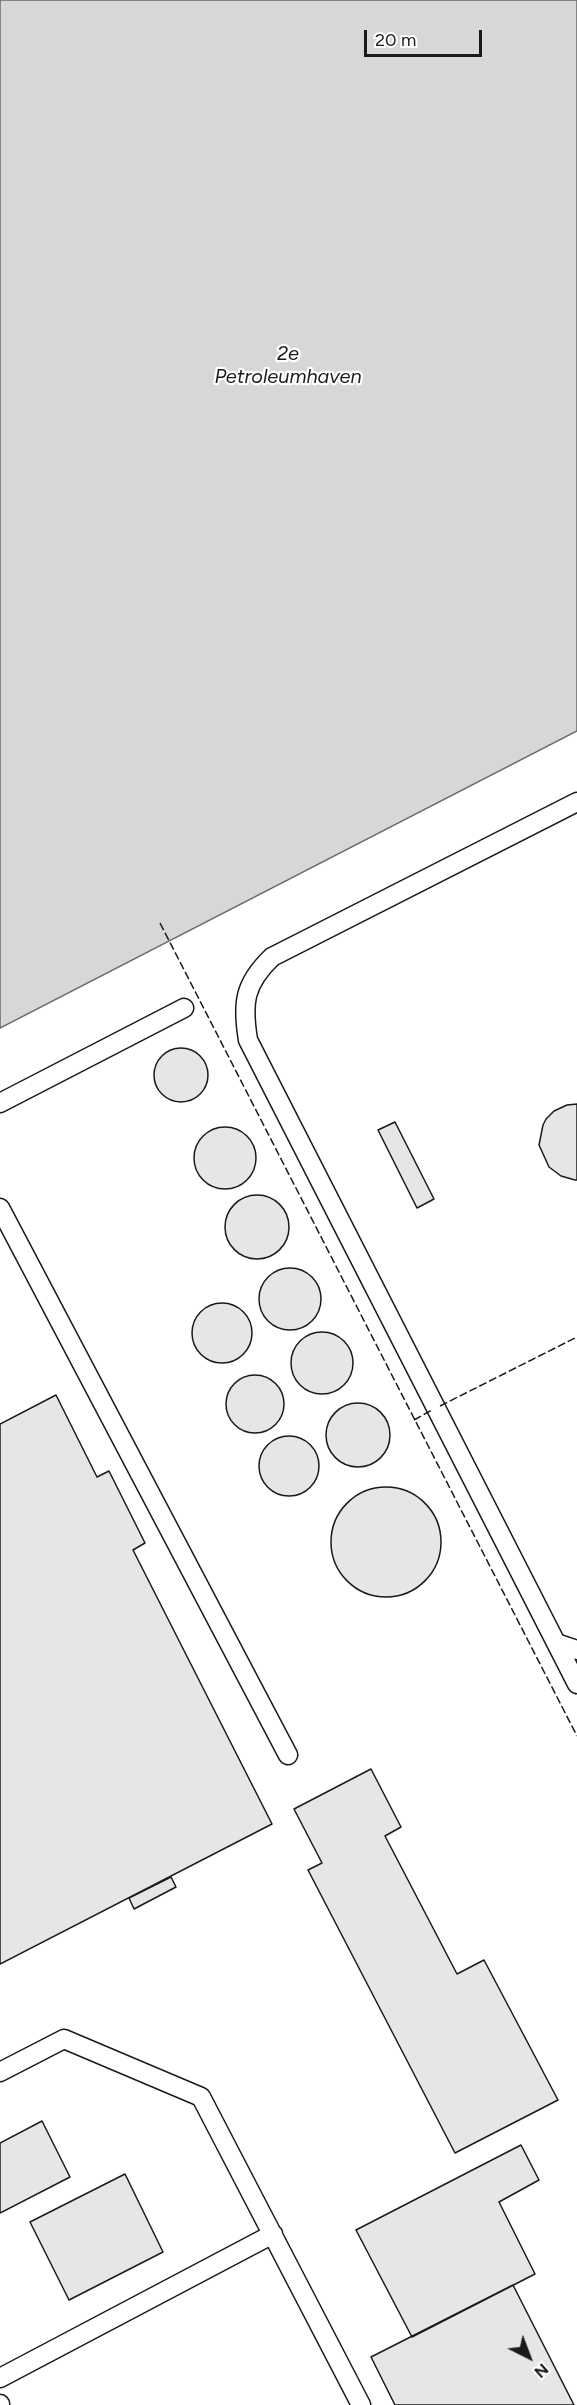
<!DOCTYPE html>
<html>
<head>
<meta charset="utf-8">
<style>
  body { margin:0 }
  #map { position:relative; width:577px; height:2405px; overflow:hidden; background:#fff; font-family:Figtree,sans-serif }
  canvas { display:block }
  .north { position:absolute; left:499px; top:2327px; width:60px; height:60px; -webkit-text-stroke:4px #fff; paint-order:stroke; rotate:138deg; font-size:16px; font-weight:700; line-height:24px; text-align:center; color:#1a1a1a }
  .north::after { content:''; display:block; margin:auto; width:21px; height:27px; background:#1a1a1a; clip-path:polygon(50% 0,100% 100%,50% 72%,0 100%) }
  .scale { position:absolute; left:364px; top:30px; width:118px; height:27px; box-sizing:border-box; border:3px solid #1a1a1a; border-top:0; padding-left:8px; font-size:18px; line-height:21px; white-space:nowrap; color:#1a1a1a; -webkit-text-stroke:4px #fff; paint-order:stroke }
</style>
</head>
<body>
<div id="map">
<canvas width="577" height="2405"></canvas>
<div class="north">N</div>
<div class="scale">20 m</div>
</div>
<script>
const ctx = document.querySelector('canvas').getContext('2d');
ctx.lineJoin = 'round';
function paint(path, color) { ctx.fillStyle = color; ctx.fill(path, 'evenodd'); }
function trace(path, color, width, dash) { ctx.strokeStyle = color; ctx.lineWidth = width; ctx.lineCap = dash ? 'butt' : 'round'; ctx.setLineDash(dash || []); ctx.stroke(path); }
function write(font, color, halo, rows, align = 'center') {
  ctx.font = font + ' Figtree,sans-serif'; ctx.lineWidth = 4.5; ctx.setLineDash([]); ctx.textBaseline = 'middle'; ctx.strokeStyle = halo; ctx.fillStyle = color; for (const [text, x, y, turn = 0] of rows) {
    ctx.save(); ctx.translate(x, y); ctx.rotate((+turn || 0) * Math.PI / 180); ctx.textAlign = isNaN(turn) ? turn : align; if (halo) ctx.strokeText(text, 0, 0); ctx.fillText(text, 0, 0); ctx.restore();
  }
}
const water = new Path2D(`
  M0,0H577V731L0,1028Z`);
paint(water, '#d7d7d7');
trace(water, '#6a6a6a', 1.5);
const building = new Path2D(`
  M154 1075a27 27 0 1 1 54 0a27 27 0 1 1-54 0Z
  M577,1104V1180H575L561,1176L549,1167L539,1145L543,1125L546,1119L554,1111L567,1105Z
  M395,1122L434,1199L417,1208L378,1130Z
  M194 1158a31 31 0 1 1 62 0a31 31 0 1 1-62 0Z
  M225 1227a32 32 0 1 1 64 0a32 32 0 1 1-64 0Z
  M259 1299a31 31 0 1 1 62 0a31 31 0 1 1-62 0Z
  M192 1333a30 30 0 1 1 60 0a30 30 0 1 1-60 0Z
  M291 1363a31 31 0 1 1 62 0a31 31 0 1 1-62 0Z
  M226 1404a29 29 0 1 1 58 0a29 29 0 1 1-58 0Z
  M56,1395L97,1477L109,1471L145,1543L133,1550L272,1824L0,1964V1424Z
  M326 1435a32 32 0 1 1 64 0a32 32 0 1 1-64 0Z
  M259 1466a30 30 0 1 1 60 0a30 30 0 1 1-60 0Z
  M331 1542a55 55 0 1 1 110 0a55 55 0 1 1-110 0Z
  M371,1769L401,1827L385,1836L457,1974L484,1960L558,2100L455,2153L308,1870L322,1863L294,1809Z
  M171,1877L176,1887L134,1909L129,1898Z
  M42,2121L70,2177L0,2213V2143Z
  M521,2145L539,2180L499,2202L535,2274L412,2337L356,2230Z
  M125,2174L163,2252L69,2300L30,2222Z
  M513,2285L574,2405H395L371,2357Z`);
paint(building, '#e6e6e6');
trace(building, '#1a1a1a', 1.5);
const lane = new Path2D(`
  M577,802L272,957C244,984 242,1003 248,1040L577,1684
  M0,1103L184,1008
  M0,1208L288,1755
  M556,1643L577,1650
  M0,2072L64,2039L201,2097L361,2405
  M0,2378L273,2234
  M0,2404V2405`);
trace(lane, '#1a1a1a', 21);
trace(lane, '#fff', 18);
trace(new Path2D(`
  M160,923L577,1736
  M440,1406L577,1337
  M414,1420L432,1410`), '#1a1a1a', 1.5, [8, 3]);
write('italic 20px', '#1a1a1a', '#fff', [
  ["2e",288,354],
  ["Petroleumhaven",288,377]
]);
</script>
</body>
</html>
